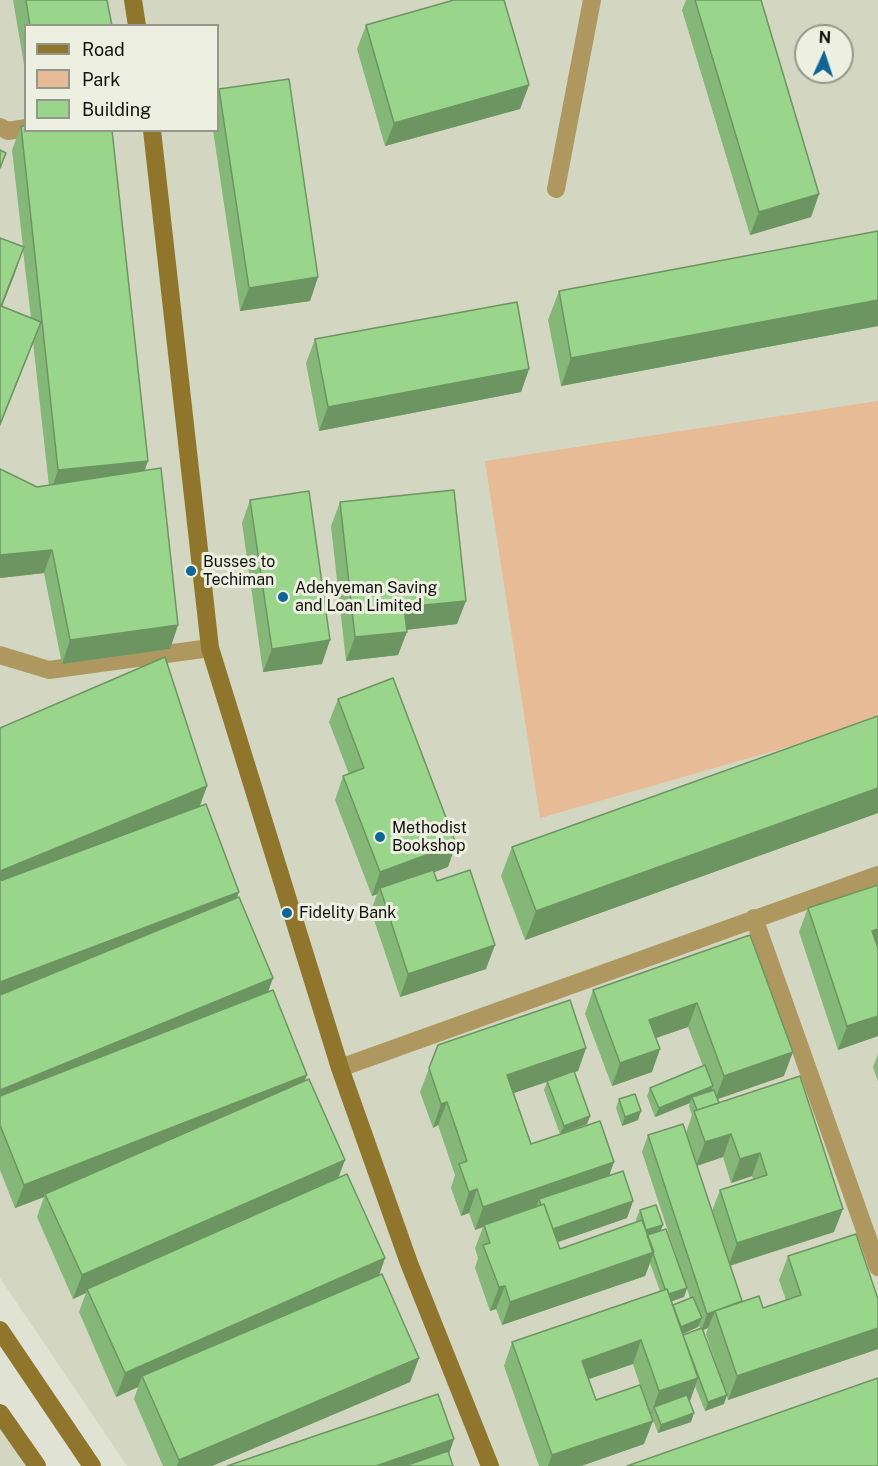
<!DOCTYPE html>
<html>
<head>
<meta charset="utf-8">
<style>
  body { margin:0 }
  #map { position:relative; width:878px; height:1466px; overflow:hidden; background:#e0e2d3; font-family:"Public Sans",sans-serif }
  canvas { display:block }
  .legend { position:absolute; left:24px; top:24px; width:195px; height:108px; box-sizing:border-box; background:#edefe0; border:2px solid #95978c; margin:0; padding:8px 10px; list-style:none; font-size:18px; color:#12130e }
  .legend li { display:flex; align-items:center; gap:12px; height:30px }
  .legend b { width:30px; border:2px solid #95978c }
  .north { position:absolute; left:794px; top:24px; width:60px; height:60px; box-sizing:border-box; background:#edefe0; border:2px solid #95978c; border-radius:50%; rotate:3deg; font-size:16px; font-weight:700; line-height:24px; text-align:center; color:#12130e }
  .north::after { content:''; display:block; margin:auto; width:21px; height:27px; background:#0e6596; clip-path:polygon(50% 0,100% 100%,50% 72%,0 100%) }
</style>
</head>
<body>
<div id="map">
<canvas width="878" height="1466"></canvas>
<ul class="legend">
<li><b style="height:8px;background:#90762d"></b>Road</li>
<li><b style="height:16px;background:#e6bb95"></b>Park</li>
<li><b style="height:16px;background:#9ad58c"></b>Building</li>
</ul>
<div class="north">N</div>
</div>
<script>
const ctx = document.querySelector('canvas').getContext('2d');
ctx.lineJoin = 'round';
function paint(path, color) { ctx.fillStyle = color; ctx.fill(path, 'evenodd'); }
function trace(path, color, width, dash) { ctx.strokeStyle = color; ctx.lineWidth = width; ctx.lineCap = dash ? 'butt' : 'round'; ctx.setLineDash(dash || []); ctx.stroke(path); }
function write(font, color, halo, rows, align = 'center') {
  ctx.font = font + ' "Public Sans",sans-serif'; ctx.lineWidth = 6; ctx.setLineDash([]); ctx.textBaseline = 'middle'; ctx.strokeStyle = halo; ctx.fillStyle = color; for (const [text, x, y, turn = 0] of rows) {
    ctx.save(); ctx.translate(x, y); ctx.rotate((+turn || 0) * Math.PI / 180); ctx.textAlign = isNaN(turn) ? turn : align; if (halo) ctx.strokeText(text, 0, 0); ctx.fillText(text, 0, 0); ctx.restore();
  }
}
paint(new Path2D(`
  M0,0H878V1466H127L0,1278ZM26,26H218V130H26ZM806,36H842V72H806Z
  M0,1427L25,1466H0Z`), '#d3d6c0');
paint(new Path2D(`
  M878,401V721L540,818L485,461Z`), '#e6bb95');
trace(new Path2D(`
  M0,127L8,131L26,128
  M556,189L592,0
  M0,655L49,670L210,648`), '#af9860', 18);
trace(new Path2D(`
  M754,918L878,1267
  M340,1068L878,875`), '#af9860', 18);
trace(new Path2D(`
  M133,0L137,26
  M152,130L210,648L340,1068L409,1263L490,1466
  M0,1330L92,1466
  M0,1413L37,1466`), '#90762d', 18);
paint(new Path2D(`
  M13,0H107L112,26H26V76Z
  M686,0H761L819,194L811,217L750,235L682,10Z
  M366,25L529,85L520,109L385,146L357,49Z
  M219,89L318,277L310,301L240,311L213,130H218V94Z
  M21,126L145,471L178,625L170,649L62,664L44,573L0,578V469L37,487L49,486L33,342L0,426V238L23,247L12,150ZM23,250L31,318L2,307Z
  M878,231V326L561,386L548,320L559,291Z
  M315,339L529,369L521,392L319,431L306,363Z
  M250,500L322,664L263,672L242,523Z
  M340,502L457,624L406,630L398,655L346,661L331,526Z
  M338,699L448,867L434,872L437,881L486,969L400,997L371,911L377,894L372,896L335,800L343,776L349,774L329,722Z
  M878,716V813L525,940L501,876L512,847Z
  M0,728L207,786L200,806L237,898L273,978L268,992L305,1081L339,1177L385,1258L379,1275L419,1358L410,1382L212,1466H163L134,1399L138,1387L116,1397L79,1312L86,1293L73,1299L37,1217L44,1197L15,1208L0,1170Z
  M808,908L878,1036L838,1050L799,932Z
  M750,935L784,1076L718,1099L719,1103L834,1232L730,1266L742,1301L763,1308L786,1300L779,1280L788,1256L878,1299V1349L728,1400L706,1334L708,1328L703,1330L724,1404L705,1411L695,1386L690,1401L691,1422L658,1433L651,1415L652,1414H651L644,1444L581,1466H539L504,1366L512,1342L660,1291L650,1263L645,1276L502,1325L496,1309L490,1311L475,1268L478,1258L475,1248L483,1227L475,1230L469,1213L461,1216L451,1188L455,1175L438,1125L433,1128L420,1092L438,1045L586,1048L578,1071L574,1072L590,1116L587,1124L570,1131L614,1162L609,1176L633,1201L627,1218L557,1242L560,1249L637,1222L636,1219L640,1210L661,1230L687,1288L684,1297L672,1301L673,1305L690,1298L642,1152L648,1135L686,1133L692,1115L689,1106L690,1103L655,1117L647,1096L650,1088L703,1066L688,1027L656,1038L652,1072L612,1086L585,1014L593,990ZM547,1082L544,1090L560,1134L531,1144L514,1093ZM723,1157L731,1183L752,1176L753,1179L720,1190L712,1211L697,1166ZM699,1325L700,1328L683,1335V1334L698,1327ZM633,1364L640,1385L596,1400L589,1379Z
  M878,1054V1081L873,1067Z
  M619,1099L638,1120L622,1126L616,1108Z`), '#84b778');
paint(new Path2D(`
  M529,85L520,109L385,146L394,123Z
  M819,194L811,217L750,235L759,212Z
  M24,247L14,276L0,311V308Z
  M318,277L310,301L240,311L249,288Z
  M878,300V326L561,386L571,358Z
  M41,322L30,351L0,426V424Z
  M529,369L521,392L319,431L328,407Z
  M148,461L140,484L50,494L58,470Z
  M52,550L44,573L0,578V555Z
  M466,601L457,624L395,631L404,607Z
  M178,625L170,649L62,664L70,640Z
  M407,632L398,655L346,661L355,637Z
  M330,640L322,664L263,672L272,649Z
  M207,786L198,810L0,891V871Z
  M878,788V813L525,940L536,911Z
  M456,844L448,867L381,892L380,888L377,894L372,896L380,872Z
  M239,892L231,915L0,1002V982Z
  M878,929V949L872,931Z
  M495,945L486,969L400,997L408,974Z
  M273,978L264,1002L0,1110V1090Z
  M697,1003L688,1027L641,1043L649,1020Z
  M878,1016V1036L838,1050L847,1026Z
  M586,1048L578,1071L499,1098L507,1075Z
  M660,1049L652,1072L612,1086L620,1063Z
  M793,1052L784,1076L715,1100L724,1076Z
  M307,1075L298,1098L45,1194L44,1197L15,1208L24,1185Z
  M713,1086L710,1095L692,1097L690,1103L655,1117L659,1108Z
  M447,1102L438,1125L433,1128L441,1104Z
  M641,1111L638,1120L622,1126L625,1117Z
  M590,1116L587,1124L560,1134L564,1126Z
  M731,1134L723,1157L696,1166L705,1142Z
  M760,1153L752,1176L731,1183L740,1159Z
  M345,1160L336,1184L87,1289L86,1293L73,1299L82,1275Z
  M614,1162L605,1186L539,1199L536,1209L484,1225L483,1227L475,1230L483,1207Z
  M477,1189L469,1213L461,1216L469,1192Z
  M633,1201L627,1218L544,1247L550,1230Z
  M843,1209L834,1232L728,1266L737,1243Z
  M663,1225L659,1234L647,1237L645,1230Z
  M654,1252L645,1276L502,1325L510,1302Z
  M385,1258L377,1281L142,1376L138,1387L116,1397L125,1373Z
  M505,1286L496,1309L490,1311L499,1287Z
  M687,1288L684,1297L664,1304L667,1295Z
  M715,1311L708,1328L701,1331L707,1314Z
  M702,1318L698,1327L676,1337L679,1328Z
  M878,1328V1349L728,1400L737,1376Z
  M641,1340L633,1364L574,1384L582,1361Z
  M419,1358L410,1382L212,1466H177L179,1460Z
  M698,1378L690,1401L654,1407L652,1414H651L659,1391Z
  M727,1395L724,1404L705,1411L708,1402Z
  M694,1413L691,1422L658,1433L661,1425Z
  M653,1421L644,1444L581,1466H548L552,1455Z
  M454,1439L446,1463L437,1466H376Z`), '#6c9562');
const building = new Path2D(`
  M26,0H107L112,26H30Z
  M454,0H504L529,85L394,123L366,25Z
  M695,0H761L819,194L759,212Z
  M289,79L318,277L249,288L219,89Z
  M21,126H26V130H112L148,461L58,470Z
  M0,150L6,153L0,168Z
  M878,231V300L571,358L559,291Z
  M0,238L24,247L1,306L41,322L0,424Z
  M517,302L529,369L328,407L315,339Z
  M161,468L178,625L70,640L52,550L0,555V469L37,487Z
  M454,490L466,601L404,607L407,632L355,637L340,502Z
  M309,491L330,640L272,649L250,500Z
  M165,657L207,786L0,871V728Z
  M393,678L456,844L380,872L343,776L364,768L338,699Z
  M878,716V788L536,911L512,847Z
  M206,804L239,892L0,982V881Z
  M433,870L437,881L470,870L495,945L408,974L380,888Z
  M878,885V929L872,931L878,948V1016L847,1026L808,908Z
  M239,897L273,978L0,1090V995Z
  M750,935L793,1052L724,1076L697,1003L649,1020L660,1049L620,1063L593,990Z
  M273,990L307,1075L24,1185L0,1125V1096Z
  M570,1000L586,1048L507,1075L531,1144L600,1121L614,1162L483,1207L477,1189L469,1192L459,1164L467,1161L447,1102L441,1104L429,1068L438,1045Z
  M705,1065L713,1086L659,1108L650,1088Z
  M574,1071L590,1116L564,1126L547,1081Z
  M800,1076L843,1209L737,1243L720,1190L767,1175L760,1153L740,1159L731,1134L705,1142L694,1111Z
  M309,1079L345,1160L82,1275L45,1194Z
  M714,1090L719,1103L697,1110L692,1097Z
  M635,1094L641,1111L625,1117L619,1099Z
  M683,1124L742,1301L707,1314L648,1135Z
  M623,1171L633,1201L553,1229L544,1204L541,1205L539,1199Z
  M347,1174L385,1258L125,1373L87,1289Z
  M544,1204L560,1249L642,1220L654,1252L510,1302L505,1286L499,1287L483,1245L490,1243L484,1225Z
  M656,1205L663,1225L646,1230L640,1210Z
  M666,1229L687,1288L669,1294L667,1289H665L647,1235Z
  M856,1234L878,1299V1328L737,1376L715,1311L759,1296L763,1308L801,1295L788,1256Z
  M382,1274L419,1358L179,1460L142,1376Z
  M667,1289L698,1378L659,1391L641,1340L582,1361L596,1400L640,1385L653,1421L552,1455L512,1342Z
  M693,1297L702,1318L681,1327L673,1305Z
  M702,1328L727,1395L708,1402L683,1335Z
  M878,1378V1466H627Z
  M438,1394L454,1439L376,1466H227Z
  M687,1395L694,1413L661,1425L654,1407Z
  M448,1451L453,1466H405Z`);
paint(building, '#9ad58c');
trace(building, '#6c9562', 1.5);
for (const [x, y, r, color] of [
  [191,571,6,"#0e6596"],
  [283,597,6,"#0e6596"],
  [380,837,6,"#0e6596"],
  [287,913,6,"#0e6596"]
]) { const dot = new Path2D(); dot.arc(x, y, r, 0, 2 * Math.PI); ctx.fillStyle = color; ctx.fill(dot); trace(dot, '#edefe0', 2); }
write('16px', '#12130e', '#edefe0', [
  ["Busses to",203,562],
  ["Techiman",203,580],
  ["Adehyeman Saving",295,588],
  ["and Loan Limited",295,606],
  ["Methodist",392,828],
  ["Bookshop",392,846],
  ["Fidelity Bank",299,913]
], 'left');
</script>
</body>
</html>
